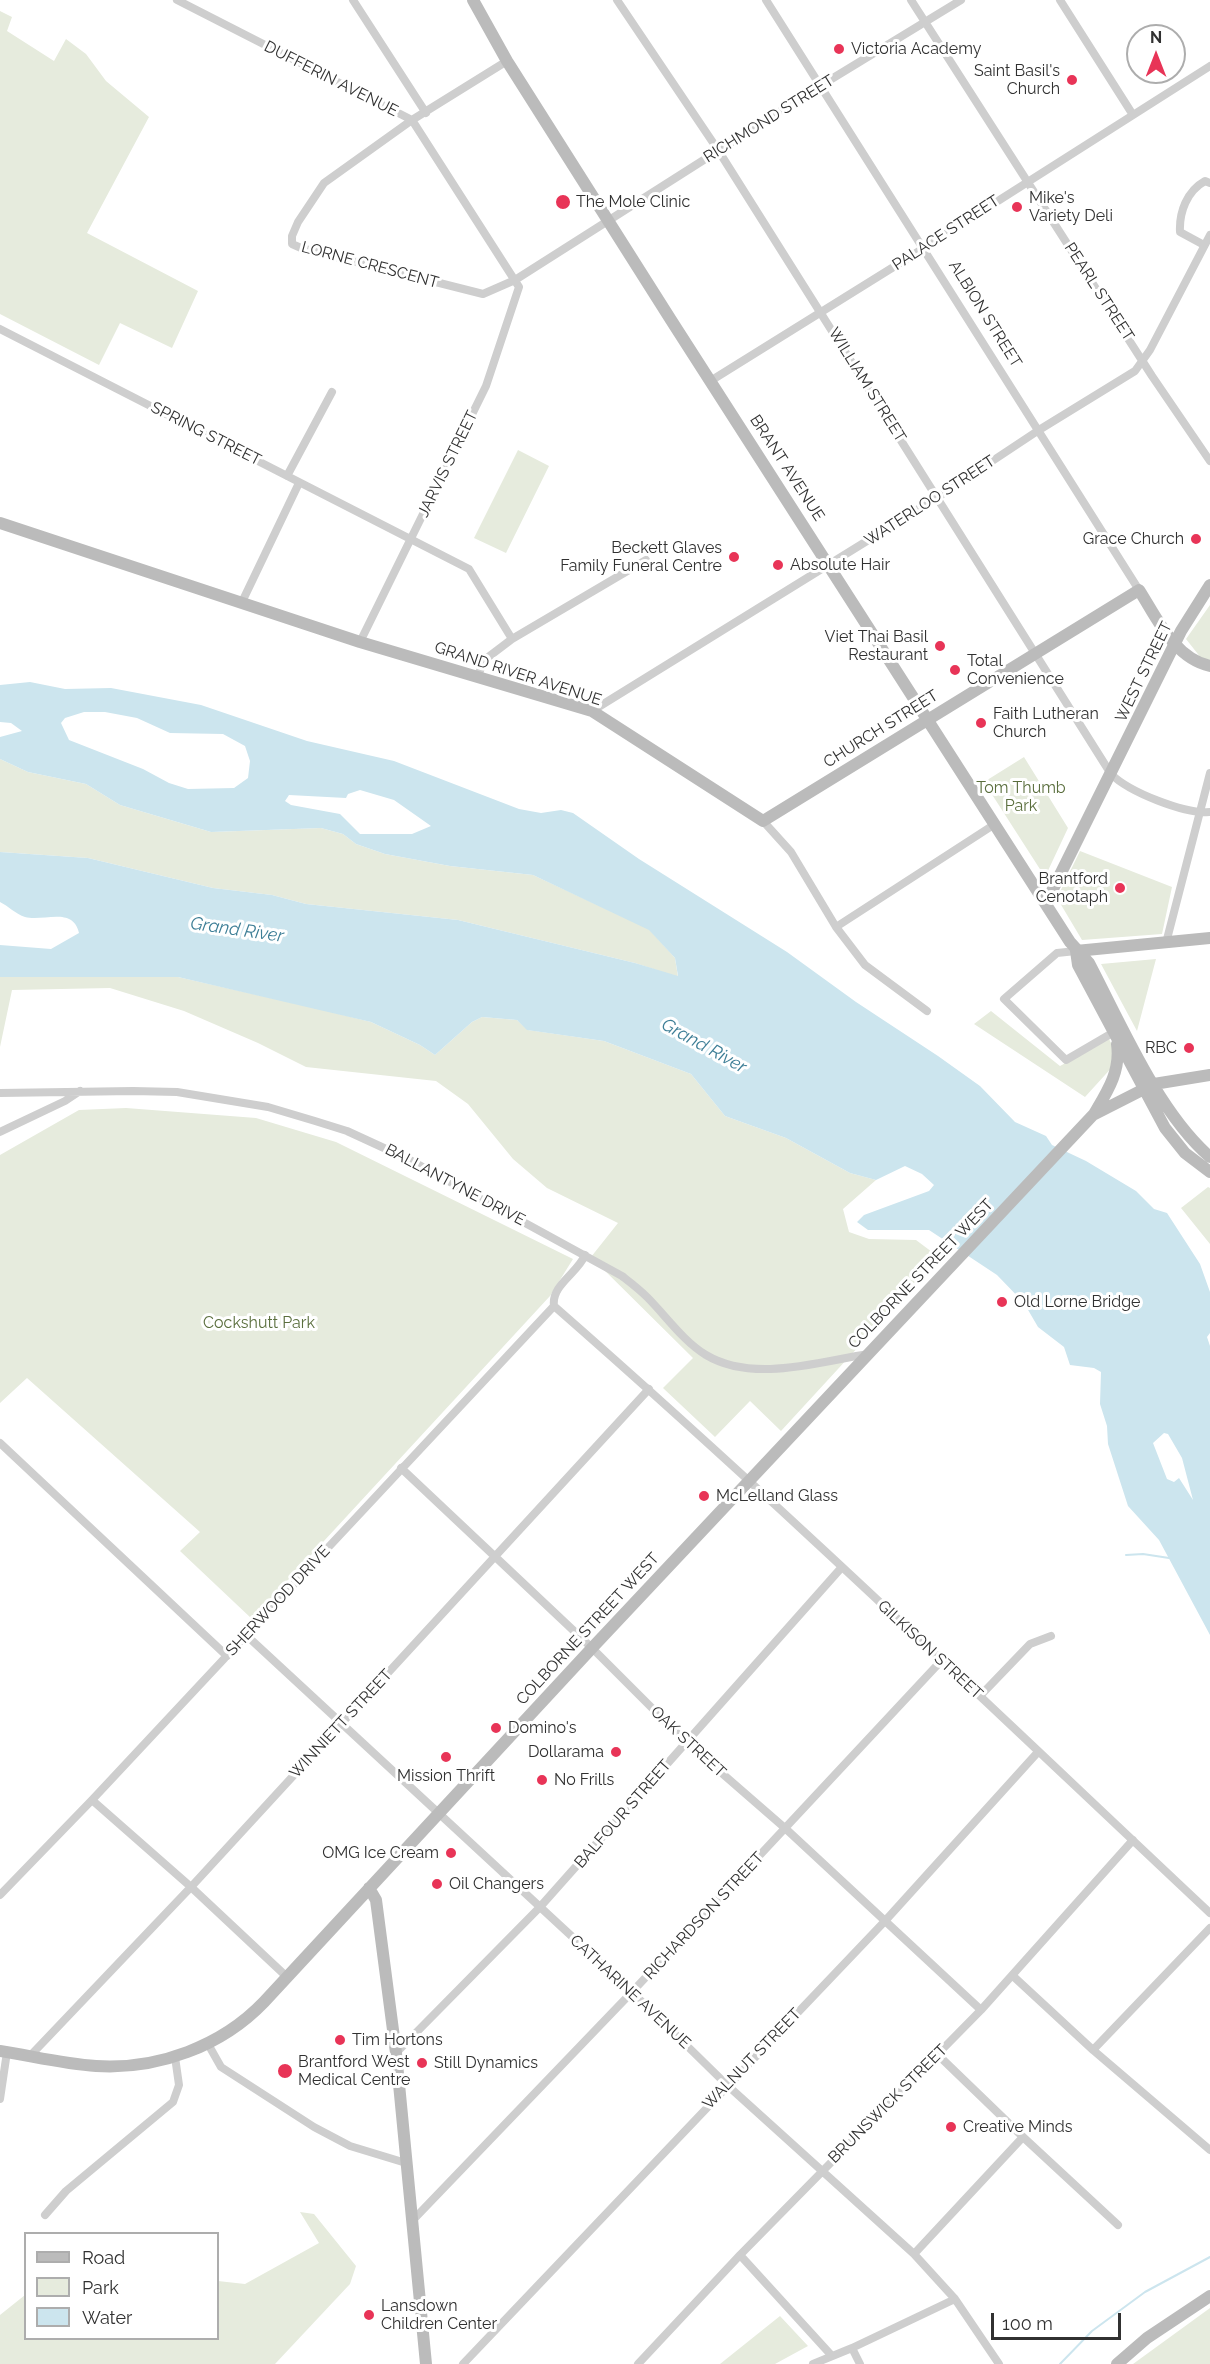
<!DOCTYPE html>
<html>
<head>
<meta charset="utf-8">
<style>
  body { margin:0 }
  #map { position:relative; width:1210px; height:2364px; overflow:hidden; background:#fff; font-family:Raleway,sans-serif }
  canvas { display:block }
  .legend { position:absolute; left:24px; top:2232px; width:195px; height:108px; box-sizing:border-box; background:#fff; border:2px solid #adadad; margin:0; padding:8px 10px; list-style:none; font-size:18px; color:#313131 }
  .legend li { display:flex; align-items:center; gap:12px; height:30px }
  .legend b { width:30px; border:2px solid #adadad }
  .north { position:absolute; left:1126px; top:24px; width:60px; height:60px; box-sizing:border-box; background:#fff; border:2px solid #adadad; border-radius:50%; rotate:0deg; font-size:16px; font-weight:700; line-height:24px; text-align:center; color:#313131 }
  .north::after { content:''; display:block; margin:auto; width:21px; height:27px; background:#e83457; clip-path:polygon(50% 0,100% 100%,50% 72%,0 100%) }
  .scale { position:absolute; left:991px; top:2313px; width:130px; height:27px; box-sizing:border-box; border:3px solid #313131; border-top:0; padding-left:8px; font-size:18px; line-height:21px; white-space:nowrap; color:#313131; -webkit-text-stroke:4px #fff; paint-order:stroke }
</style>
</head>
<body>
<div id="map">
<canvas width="1210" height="2364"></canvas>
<ul class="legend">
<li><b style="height:8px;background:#bbb"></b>Road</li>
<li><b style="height:16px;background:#e6ebdd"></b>Park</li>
<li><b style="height:16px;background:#cce5ee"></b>Water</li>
</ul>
<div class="north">N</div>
<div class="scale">100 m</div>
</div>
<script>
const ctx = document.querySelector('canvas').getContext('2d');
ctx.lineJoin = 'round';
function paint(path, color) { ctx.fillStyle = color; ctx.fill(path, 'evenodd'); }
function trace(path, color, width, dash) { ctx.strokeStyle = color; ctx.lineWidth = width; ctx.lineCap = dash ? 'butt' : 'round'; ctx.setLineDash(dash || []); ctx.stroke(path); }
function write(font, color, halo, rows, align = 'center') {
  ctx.font = font + ' Raleway,sans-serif'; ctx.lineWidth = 6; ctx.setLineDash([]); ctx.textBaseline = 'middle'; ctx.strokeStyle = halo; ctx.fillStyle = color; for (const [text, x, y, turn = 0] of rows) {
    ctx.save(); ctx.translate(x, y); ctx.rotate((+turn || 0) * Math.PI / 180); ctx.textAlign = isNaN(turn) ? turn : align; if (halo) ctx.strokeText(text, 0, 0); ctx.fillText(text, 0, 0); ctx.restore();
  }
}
paint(new Path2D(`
  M0,11L12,17L7,31L54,61L66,39L86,54L106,81L149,117L87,233L198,291L172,348L120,323L99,365L0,314Z
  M518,450L549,466L506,553L474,538Z
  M1210,605V660L1201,658L1186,639Z
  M1024,757L1068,828L1045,877L984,782Z
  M0,759L28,772L86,784L120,805L211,832L321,828L343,834L356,844L385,854L450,866L533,875L649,929L675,958L678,977L635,963L458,920L306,904L272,895L213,888L88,858L0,852Z
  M1080,851L1172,887L1162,934L1082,940L1057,898Z
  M1156,959L1137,1031L1101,964Z
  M109,976L178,977L319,1009L371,1022L420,1045L435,1055L472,1022L482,1017L517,1020L528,1030L604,1041L691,1074L725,1116L786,1138L850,1173L876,1180L843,1209L849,1232L869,1239L916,1240L940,1258L781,1431L750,1401L715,1437L663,1388L693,1358L591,1257L618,1223L547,1188L513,1159L468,1104L436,1081L306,1067L258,1043L184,1011L110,988L12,990L0,1047V1066V977Z
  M991,1011L1060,1066L1109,1039L1116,1053L1115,1064L1085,1097L974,1024Z
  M126,1108L256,1118L336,1142L573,1259L550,1296L252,1619L180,1551L200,1532L27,1378L0,1403V1155L79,1110Z
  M1208,1187L1210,1188V1244L1181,1208Z
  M300,2212L314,2214L356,2266L350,2284L275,2364H0V2315L25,2295L26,2338H218V2281L245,2284L319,2243Z
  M1210,2308V2364H1133Z
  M780,2316L808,2346L775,2364H720Z`), '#e6ebdd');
paint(new Path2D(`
  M30,682L65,689L111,688L201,705L307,741L394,761L519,809L541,813L561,810L573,813L639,859L787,952L856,1002L938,1056L980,1086L1015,1122L1046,1136L1052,1145L1086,1161L1136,1191L1154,1209L1167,1213L1200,1264L1210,1292V1333L1207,1337L1210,1346V1635L1159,1540L1128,1506L1108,1444L1107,1426L1100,1404L1101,1372L1094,1368L1070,1365L1064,1347L1038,1327L1024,1303L997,1275L929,1230H868L857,1222L864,1215L929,1191L934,1185L922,1174L905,1166L876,1180L850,1173L786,1138L725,1116L691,1074L604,1041L527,1030L517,1020L482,1017L472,1022L435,1055L420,1045L371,1022L178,977H0V945L51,949L79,933C73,906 43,922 25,917C16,914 8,906 0,902V852L88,858L213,888L272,895L306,904L458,920L635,963L678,976L675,958L649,930L533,875L450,866L385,854L356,844L343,834L321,828L211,832L120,805L86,784L28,772L0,759V737L22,731L11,723L0,722V685ZM84,712H105L137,718L170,733L223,734L245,746L250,761L248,778L234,788L188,789L169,783L143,769L69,740L61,723L65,718ZM360,790L394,800L431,826L412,834H360L340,814L291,805L285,801L289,795L346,798L348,794ZM1164,1433L1168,1434L1182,1458L1193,1500L1179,1478L1174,1482L1167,1479L1153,1443Z`), '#cce5ee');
trace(new Path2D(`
  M1126,1555L1143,1554L1169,1558
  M1060,2364L1092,2331L1145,2292L1210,2257`), '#cce5ee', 2);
trace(new Path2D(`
  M177,0L412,120L519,287L486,386L360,642
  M353,0L426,113
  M617,0L718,150L1111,774C1129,792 1184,814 1210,812
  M766,0L1139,590
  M911,0L1152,376L1210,461
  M1060,0L1133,115
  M507,61L412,120L324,183L298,222L292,236V244L301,248L483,294L515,280L820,86L961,0
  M1204,245L1180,232C1179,212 1187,191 1205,181L1210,183
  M0,329L469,569L512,639
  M712,380L924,248L1210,66
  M287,476L332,392
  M242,602L299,483
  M478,677L483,661L512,639L646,560
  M592,711L938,497L1039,430L1135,371L1150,350L1210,235
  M763,821L791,852L836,927L865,965L927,1011
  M836,927L995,824
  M1166,943L1210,773
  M1076,951L1057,953L1004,999L1066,1060L1114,1032
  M0,1093L133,1091L177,1092L268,1107L315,1121L347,1131L410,1160L622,1276C631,1283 639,1289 647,1297C666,1316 683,1341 706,1355C753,1383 818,1362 868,1354
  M0,1132L65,1101L80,1091
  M554,1306C551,1285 578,1273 585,1255
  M0,1443L227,1656
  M401,1468L592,1648L686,1742L786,1829L981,2010
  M246,1635L632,1992L727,2085L914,2254L955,2299L999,2364
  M980,1696L1030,1644L1051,1636
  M92,1800L191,1887L287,1977
  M0,1895L92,1800L554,1306C778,1502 993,1709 1210,1913
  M1013,1976L1093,2050L1210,2150
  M208,2044L221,2067L314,2127L350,2146L406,2163
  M1093,2050L1210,1928
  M396,2053L540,1907L842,1567
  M937,2054L1023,2137L1118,2225
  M30,2056L191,1887L649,1389
  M0,2099L7,2052
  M45,2215L66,2191L173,2102L179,2085L175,2057
  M413,2220L632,1992L942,1660
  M914,2254L1023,2137
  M740,2255L832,2356
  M852,2348L860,2364
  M463,2364L885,1921L1038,1752
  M638,2364L740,2255L981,2010L1133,1840
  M813,2364L852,2348L955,2299`), '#cecece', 8);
trace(new Path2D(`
  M473,0L507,61L671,320L1070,942L1089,963C1121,1024 1158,1112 1210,1157
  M0,523L360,642L592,711L763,821L1139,590C1157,618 1174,658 1210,666
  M1046,903L1181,631L1210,585
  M1076,951L1078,965L1165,1128L1185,1153L1210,1172
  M1076,951L1210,938
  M1094,1114C1107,1092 1121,1071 1117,1044
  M369,1888L376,1900L396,2053L426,2364
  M0,2051C32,2056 64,2064 96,2066C158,2070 222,2046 264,2002L592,1648L1093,1115L1154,1084L1210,1075
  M1117,2364L1147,2338L1210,2296`), '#bbb', 12);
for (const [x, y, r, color] of [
  [839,49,6,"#e83457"],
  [1072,80,6,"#e83457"],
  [563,202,8,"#e83457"],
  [1017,207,6,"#e83457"],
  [1196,539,6,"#e83457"],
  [734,557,6,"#e83457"],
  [778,565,6,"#e83457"],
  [940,646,6,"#e83457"],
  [955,670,6,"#e83457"],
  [981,723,6,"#e83457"],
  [1120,888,6,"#e83457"],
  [1189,1048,6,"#e83457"],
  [1002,1302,6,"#e83457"],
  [704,1496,6,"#e83457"],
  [496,1728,6,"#e83457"],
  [616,1752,6,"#e83457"],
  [446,1757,6,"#e83457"],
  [542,1780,6,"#e83457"],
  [451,1853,6,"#e83457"],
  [437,1884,6,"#e83457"],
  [340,2040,6,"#e83457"],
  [422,2063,6,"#e83457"],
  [285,2071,8,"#e83457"],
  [951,2127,6,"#e83457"],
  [369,2315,6,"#e83457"]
]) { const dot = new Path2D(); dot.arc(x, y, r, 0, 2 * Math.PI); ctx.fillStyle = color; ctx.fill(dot); trace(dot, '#fff', 2); }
write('16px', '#313131', '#fff', [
  ["Victoria Academy",851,49],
  ["Saint Basil's",1060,71,"right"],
  ["Church",1060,89,"right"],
  ["Mike's",1029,198],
  ["Variety Deli",1029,216],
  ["The Mole Clinic",576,202],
  ["Grace Church",1184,539,"right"],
  ["Beckett Glaves",722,548,"right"],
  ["Family Funeral Centre",722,566,"right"],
  ["Absolute Hair",790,565],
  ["Viet Thai Basil",928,637,"right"],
  ["Restaurant",928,655,"right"],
  ["Total",967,661],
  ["Convenience",967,679],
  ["Faith Lutheran",993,714],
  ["Church",993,732],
  ["Brantford",1108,879,"right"],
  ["Cenotaph",1108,897,"right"],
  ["RBC",1177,1048,"right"],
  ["Old Lorne Bridge",1014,1302],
  ["McLelland Glass",716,1496],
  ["Domino's",508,1728],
  ["Dollarama",604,1752,"right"],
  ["Mission Thrift",446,1776,"center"],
  ["No Frills",554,1780],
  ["OMG Ice Cream",439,1853,"right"],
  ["Oil Changers",449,1884],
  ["Tim Hortons",352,2040],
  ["Brantford West",298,2062],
  ["Medical Centre",298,2080],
  ["Still Dynamics",434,2063],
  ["Creative Minds",963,2127],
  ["Lansdown",381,2306],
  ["Children Center",381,2324]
], 'left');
write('16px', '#313131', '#fff', [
  ["DUFFERIN AVENUE",331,79,27],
  ["RICHMOND STREET",769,119,-32],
  ["PALACE STREET",946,233,-33],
  ["LORNE CRESCENT",370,265,15],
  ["PEARL STREET",1099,292,57],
  ["ALBION STREET",985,314,58],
  ["WILLIAM STREET",867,385,58],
  ["SPRING STREET",206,434,27],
  ["JARVIS STREET",448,464,-64],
  ["BRANT AVENUE",787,468,57],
  ["WATERLOO STREET",930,501,-33],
  ["WEST STREET",1144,672,-64],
  ["GRAND RIVER AVENUE",518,674,18],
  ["CHURCH STREET",881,729,-32],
  ["BALLANTYNE DRIVE",455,1185,28],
  ["COLBORNE STREET WEST",921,1274,-46],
  ["SHERWOOD DRIVE",278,1601,-47],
  ["COLBORNE STREET WEST",588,1629,-47],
  ["GILKISON STREET",930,1650,43],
  ["WINNIETT STREET",341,1724,-47],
  ["OAK STREET",688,1742,43],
  ["BALFOUR STREET",623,1814,-49],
  ["RICHARDSON STREET",704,1916,-47],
  ["CATHARINE AVENUE",630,1992,43],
  ["WALNUT STREET",752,2059,-46],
  ["BRUNSWICK STREET",888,2104,-45]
]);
write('16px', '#5a6e3d', '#fff', [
  ["Tom Thumb",1021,788],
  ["Park",1021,806],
  ["Cockshutt Park",259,1323]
]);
write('italic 18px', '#3d7e96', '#fff', [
  ["Grand River",237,930,8],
  ["Grand River",704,1046,29]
]);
</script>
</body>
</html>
